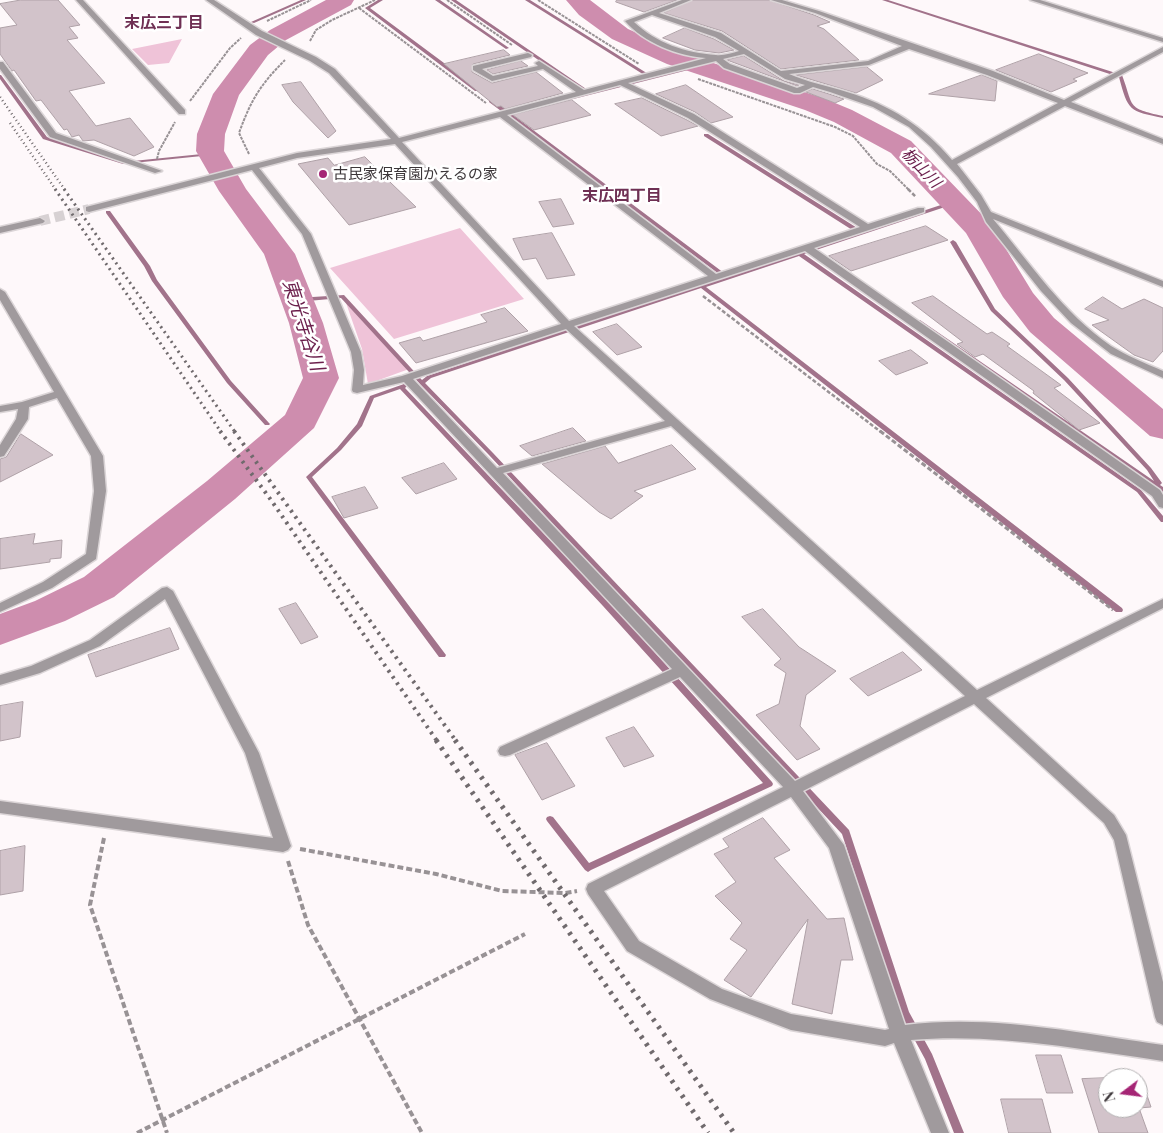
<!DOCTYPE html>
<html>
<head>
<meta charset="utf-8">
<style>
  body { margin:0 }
  #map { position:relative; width:1163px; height:1133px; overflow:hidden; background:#fef8fa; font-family:"Playfair Display",serif }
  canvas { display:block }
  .north { position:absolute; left:1098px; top:1068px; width:50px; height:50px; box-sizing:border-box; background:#fff; border:1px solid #b1afb0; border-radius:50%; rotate:255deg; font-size:14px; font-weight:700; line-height:20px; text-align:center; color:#3c3639 }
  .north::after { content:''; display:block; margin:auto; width:18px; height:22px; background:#a52575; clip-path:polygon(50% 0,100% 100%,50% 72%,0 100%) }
</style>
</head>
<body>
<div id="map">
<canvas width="1163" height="1133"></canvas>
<div class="north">N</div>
</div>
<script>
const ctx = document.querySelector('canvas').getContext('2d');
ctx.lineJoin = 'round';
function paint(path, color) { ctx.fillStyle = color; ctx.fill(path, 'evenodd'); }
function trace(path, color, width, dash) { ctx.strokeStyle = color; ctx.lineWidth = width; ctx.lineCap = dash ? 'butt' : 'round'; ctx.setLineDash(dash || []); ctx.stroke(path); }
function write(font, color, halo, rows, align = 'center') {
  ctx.font = font + ' "Playfair Display","Noto Sans JP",serif'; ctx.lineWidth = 5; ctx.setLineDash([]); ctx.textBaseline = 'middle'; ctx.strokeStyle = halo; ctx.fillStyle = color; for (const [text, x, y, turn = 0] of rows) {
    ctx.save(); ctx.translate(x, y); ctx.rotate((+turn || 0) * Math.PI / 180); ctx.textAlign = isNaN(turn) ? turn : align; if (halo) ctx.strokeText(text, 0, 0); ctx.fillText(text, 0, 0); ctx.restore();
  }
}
paint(new Path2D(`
  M182,39L169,63L148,65L132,49Z
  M460,228L524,299L394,339L330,268Z
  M345,300L409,369L368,384L362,349Z`), '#efc3d8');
paint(new Path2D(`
  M301,0H306L254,23L251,22Z
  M378,0H383L370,8L479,89V91H475L365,8Z
  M435,0H440L509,48L506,49Z
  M451,0H456L592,93L649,78L525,0H530L653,77L698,66L700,67L514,114V112L588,94Z
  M882,0H888L1122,75C1134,107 1126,108 1163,116V118C1129,111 1128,111 1119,77Z
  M0,75H1L47,137L123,162L212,153L214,154L212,155L123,164L43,139L0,79Z
  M489,100H493L728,276L857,233L704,136V134H708L862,231L953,201H957V203L804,254L1141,490L1163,516V522H1161L1137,492L799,256L706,287L1122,608L1123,610L1122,612H1116L701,288L431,378L425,383L493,453L849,830L909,1012L932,1054L964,1133H954L925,1059L900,1013L842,834L489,455L420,384L341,298L297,302L294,300L297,298L344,295L422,380L427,376L723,277L489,102Z
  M106,211H110L150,266L157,280L231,381L269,423L270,424L269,425H265L227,383L152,281L144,266L106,213Z
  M953,240L956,242L995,309L1068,378L1151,468L1162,483L1160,485L1163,487V492L916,322V320H920L1154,481L1147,470L1064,380L991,311L950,242Z
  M404,384L407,386L405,388L609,602L772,782L773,784L772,786L591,870L588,872L585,870L547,821L546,819L547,817L550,816L553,817L589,863L763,783L603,606L400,389L374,398L362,426L341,450L312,477L446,655L445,657H439L306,477L337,448L357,424L370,396Z`), '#a2738b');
paint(new Path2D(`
  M326,0H354L351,5L286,40L268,55L239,95L225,134L224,151L246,189L295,254L323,323L339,378L314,428L235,499L114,597L65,621L0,645V614L35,601L84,577L207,481L285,415L303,378L289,323L264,254L219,191L196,151L197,134L213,94L250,45L270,30Z
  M566,0H590L628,29L685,54L823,98L852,110L911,141L990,223L1033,293L1054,318L1163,409V439L1150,436L1030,332L1003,297L966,233L891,153L834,122L805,110L667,64L612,39L579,15Z`), '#ce8dae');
const building = new Path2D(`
  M21,0H58L80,25L69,27L78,38L67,40L105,83L69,91L96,126L130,118L154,147L134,156L94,140L83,141L79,135L72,137L67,129L64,130L41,100L36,101L14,70L12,71L0,54V28L17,25L0,4Z
  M617,0H677L644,12L616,2Z
  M693,0H769L814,15L830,22L817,26L824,29L859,60L781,69L722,31L664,13Z
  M685,28L714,39L734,50L719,53L695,50L663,38Z
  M504,50L510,55L473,64L472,72L492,83L536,72L563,93L505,109L501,106L497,107L444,64Z
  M1039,54L1088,73L1073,79L1077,81L1051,92L996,70Z
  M744,56L784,81L799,85L797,86L727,60Z
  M521,61L528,66L493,74L487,70Z
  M867,67L883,80L856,93L796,75Z
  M982,75L997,81L995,101L929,94Z
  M301,82L336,131L328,138L293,102L282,85Z
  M686,85L733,117L711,123L695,112L656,94Z
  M813,89L829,94L844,99L835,103L806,92Z
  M642,98L687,120L698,126L661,136L615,104Z
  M572,100L591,115L534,130L513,115Z
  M365,157L391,183L416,207L349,225L298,164L328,158L334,165Z
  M561,199L574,224L553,227L539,202Z
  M926,226L948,240L851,271L829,256Z
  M552,233L575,275L547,279L536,258L523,260L513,239Z
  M933,296L987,334L992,332L1010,344L1007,346L1061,385L1054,388L1100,423L1079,430L1033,393L1034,391L983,354L975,357L957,344L963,342L912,303Z
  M1103,297L1122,309L1144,299L1163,308V351L1153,362L1134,355L1092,325L1109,320L1085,309Z
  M505,308L528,331L416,363L399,343L420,337L423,341L487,322L481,315Z
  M617,324L642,347L617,355L593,332Z
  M911,350L928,363L896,375L879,361Z
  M573,428L586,441L532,456L520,446Z
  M21,434L53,455L0,482V459L6,457Z
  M672,445L696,469L634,491L643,496L611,519L599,512L542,464L605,446L618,463Z
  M444,463L457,479L416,494L402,478Z
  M365,487L378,508L344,518L332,497Z
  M35,534L33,544L62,540L61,558L50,559V562L0,569V539Z
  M296,603L318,637L301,644L279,609Z
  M763,609L799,647L836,671L806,695L800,726L820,749L797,760L756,715L779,704L786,673L774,665L781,659L742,617Z
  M170,628L179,649L96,677L88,655Z
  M903,652L922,670L868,696L850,679Z
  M23,702L20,737L0,741V706Z
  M634,727L654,756L624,767L606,738Z
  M547,743L575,786L542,800L515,755Z
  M763,818L790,850L774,858L827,919L844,918L853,960H841L832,1014L792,1004L808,919L751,997L724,980L747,950L730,939L742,923L715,896L736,882L714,854L729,847L723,839Z
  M25,846L23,891L0,895V851Z
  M1036,1055H1061L1073,1093H1047Z
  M1108,1078V1108H1138V1078H1126H1141L1151,1107L1139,1108L1148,1133H1099L1082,1079Z
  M1001,1099H1042L1051,1133H1009Z`);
paint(building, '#d2c3ca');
trace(building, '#afa1a7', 1);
trace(new Path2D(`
  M40,221L89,209`), '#d7d1d3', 10, [10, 5]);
const minor = new Path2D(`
  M76,0H83L185,110V114H179Z
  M206,0H214L262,31L316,57L335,69L399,138L576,92L543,69L492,81L473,70V66L528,53L532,55L531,57L482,69L493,76L538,66L535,63L539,61L584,90L706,58C678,56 644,43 625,21L682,0H691L659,13L721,33L781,71L868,61L902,46L815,13L771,0H782L819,11L993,71L1064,100L1163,47V52L1071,102L1163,139V144L1065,106L957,164L981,195L991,212L1163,281V287L993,219C1030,263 1063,313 1111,346C1127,356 1145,363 1163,371V378L1111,354L1071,323L1041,291L986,222L977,202L958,177L931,147L909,127L873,107L830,92L813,87L800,93H794L724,68L716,61L628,83L694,114L868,224L918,208H924V212L814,248L1160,490L1163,495V508L1159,507L1152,496L805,251L574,326L977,690L1163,599V608L986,698L1114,815L1126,835L1163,982V1025L1157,1022L1155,1017L1114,840L1104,823L974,704L803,791L844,845L905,1025C990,1014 1079,1033 1163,1045V1061C1080,1049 995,1033 911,1040L949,1133H931L894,1043L885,1046L791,1030L710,999L627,951L588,894L586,889L588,884L783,787L680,677L510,755L505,756L500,755L498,751L500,747L672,669L404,382L357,393L353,392L352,390L354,370L351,352L302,234L252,170L89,212L86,211V207L297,153L391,139L329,73L310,61L256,35ZM652,15L715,37L739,51C732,53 723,56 716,55C686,53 656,43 634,22ZM909,49L987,75L1058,103L952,160C923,126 890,105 847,92C828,86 807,82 789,74L869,65ZM744,54L785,79L805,85L797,88L730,64L723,59ZM620,85L688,118L860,227L716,274L507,115ZM500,117L708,276L569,321L402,142ZM395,144L561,324L402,376L363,385L364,370L361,352L311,234L259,168L297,158ZM566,329L665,421L497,468L413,379ZM671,426L965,696L795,781L503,473ZM791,797L829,848L889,1029L885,1030L791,1014L722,989L639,941L604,891Z
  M1030,0H1040L1163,38V42Z
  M0,62H3L56,133L162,171L155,173L50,137L0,69Z
  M40,218L45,221L43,223L0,233V227Z
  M0,289L5,292L103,456L106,491L96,559L52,588L0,612V603L43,582L86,554L94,491L91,456L57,398L29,407L28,419L4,456L0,457V445L16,419L18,409L0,412V406L22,402L54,392L0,300Z
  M167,587L173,591L259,753L291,846L288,850L283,852L0,813V801L273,838L245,753L165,599L100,646L40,673L0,685V675L31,666L90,640L162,588Z`);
trace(minor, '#dbd5d7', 3);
trace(new Path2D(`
  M447,0L512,45
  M538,0L639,64
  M359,8L486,103
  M267,21L311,0
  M310,41L316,30L332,20L375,0
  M698,79L835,127L853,136L877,164L890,171L909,190
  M190,101L230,48L241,38
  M249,154L239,133C251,100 260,85 285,60
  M157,159L159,151L175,122`), '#989295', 2, [3, 1]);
trace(new Path2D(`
  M908,189L916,197
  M703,296L881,432`), '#989295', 2.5, [4, 2]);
trace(new Path2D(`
  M880,431L1113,610`), '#989295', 3, [5, 2.5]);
trace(new Path2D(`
  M104,838L90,905L167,1133
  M300,849L436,874L502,891L565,893L577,891
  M288,861L308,925L422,1133
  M137,1133L525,934`), '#989295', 4, [6, 3]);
paint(minor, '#a09a9d');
trace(new Path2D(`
  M0,97L65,190
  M10,123L56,190`), '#706a6d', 2.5, [1, 3]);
trace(new Path2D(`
  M55,189L221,432
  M64,189L235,432`), '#706a6d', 3, [2, 4]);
trace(new Path2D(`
  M220,431L271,500L437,741
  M234,431L456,741`), '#706a6d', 4, [2.5, 5]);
trace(new Path2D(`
  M436,740L708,1133
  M455,740L734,1133`), '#706a6d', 5, [3, 6]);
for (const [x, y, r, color] of [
  [323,174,5,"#a52575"]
]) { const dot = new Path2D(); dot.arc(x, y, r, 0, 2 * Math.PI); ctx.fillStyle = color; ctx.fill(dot); trace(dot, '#fff', 2); }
write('15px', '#3c3639', '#fff', [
  ["古民家保育園かえるの家",333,174]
], 'left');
write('bold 16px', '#6f3054', '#fff', [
  ["末広三丁目",164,23],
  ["末広四丁目",622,196]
]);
write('italic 16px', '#6b1f4c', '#fff', [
  ["栃山川",921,168,46]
]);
write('italic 19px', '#6b1f4c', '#fff', [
  ["東光寺谷川",303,325,72]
]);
</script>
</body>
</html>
